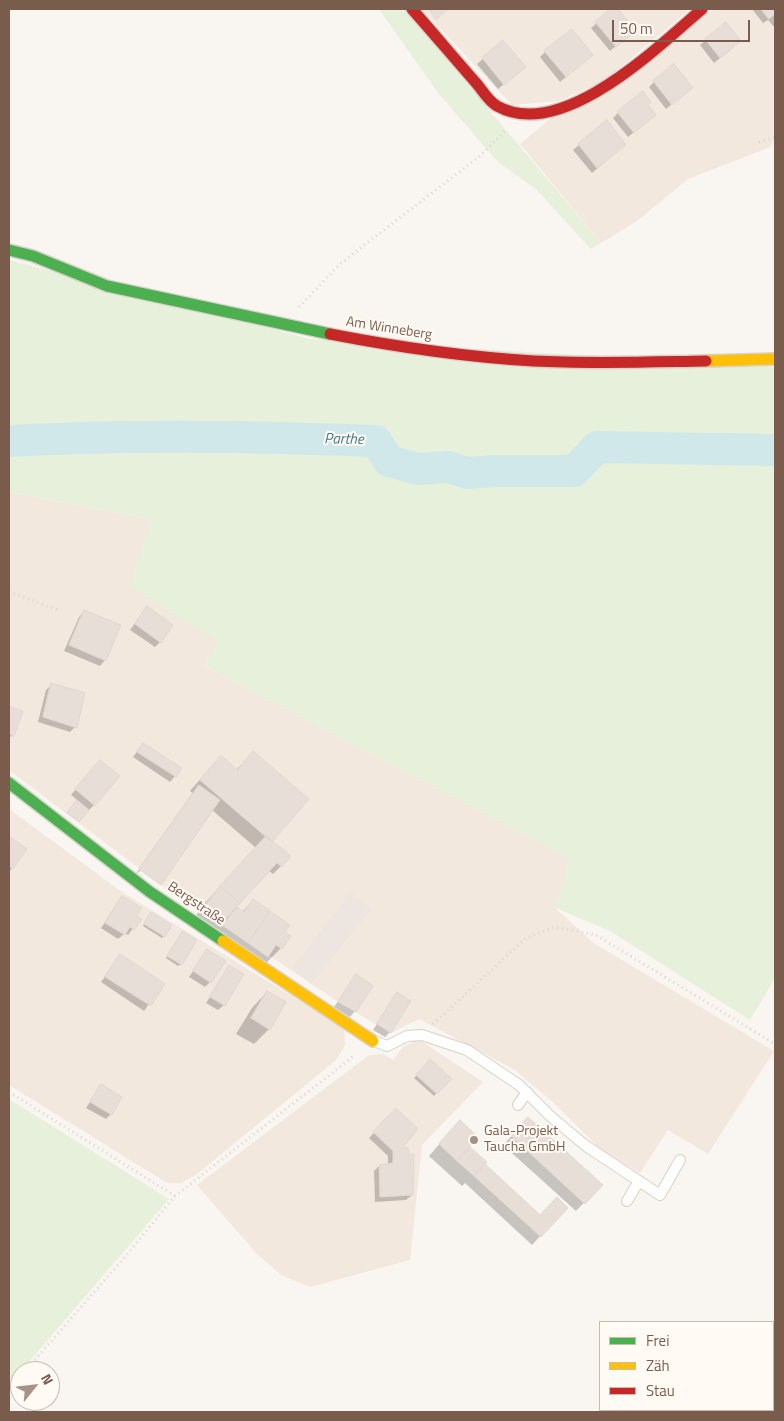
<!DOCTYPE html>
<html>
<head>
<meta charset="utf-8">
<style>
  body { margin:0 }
  #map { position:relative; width:784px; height:1421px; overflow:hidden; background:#f9f5f0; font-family:"Titillium Web",sans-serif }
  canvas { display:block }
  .frame { position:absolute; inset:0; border:10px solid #7a5c4d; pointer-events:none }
  .legend { position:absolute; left:599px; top:1321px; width:175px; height:90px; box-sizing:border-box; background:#fffaf3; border:1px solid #cabbb1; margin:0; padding:6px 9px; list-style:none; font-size:15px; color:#7a5c4d }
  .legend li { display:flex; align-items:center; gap:10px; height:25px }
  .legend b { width:25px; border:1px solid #cabbb1 }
  .north { position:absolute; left:10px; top:1361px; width:50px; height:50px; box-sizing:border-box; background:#fffaf3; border:1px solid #cabbb1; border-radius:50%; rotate:61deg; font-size:14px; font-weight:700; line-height:20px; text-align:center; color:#7a5c4d }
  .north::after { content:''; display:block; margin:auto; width:18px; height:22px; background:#a69286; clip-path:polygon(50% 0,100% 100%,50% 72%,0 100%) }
  .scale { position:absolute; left:612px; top:20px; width:138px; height:22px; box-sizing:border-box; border:2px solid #7a5c4d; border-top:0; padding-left:6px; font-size:15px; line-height:18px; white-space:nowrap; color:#7a5c4d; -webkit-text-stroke:4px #fffaf3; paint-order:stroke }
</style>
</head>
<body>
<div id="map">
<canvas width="784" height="1421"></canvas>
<div class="frame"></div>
<ul class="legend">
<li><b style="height:6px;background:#4caf50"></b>Frei</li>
<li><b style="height:6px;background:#ffc107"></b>Zäh</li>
<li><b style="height:6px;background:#c62828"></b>Stau</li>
</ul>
<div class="north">N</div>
<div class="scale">50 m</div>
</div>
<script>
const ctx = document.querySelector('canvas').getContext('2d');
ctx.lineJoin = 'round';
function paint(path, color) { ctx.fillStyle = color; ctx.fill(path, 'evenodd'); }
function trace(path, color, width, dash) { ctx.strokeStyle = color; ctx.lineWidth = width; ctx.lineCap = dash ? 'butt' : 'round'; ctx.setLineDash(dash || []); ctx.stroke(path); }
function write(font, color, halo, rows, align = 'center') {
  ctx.font = font + ' "Titillium Web",sans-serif'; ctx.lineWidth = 4; ctx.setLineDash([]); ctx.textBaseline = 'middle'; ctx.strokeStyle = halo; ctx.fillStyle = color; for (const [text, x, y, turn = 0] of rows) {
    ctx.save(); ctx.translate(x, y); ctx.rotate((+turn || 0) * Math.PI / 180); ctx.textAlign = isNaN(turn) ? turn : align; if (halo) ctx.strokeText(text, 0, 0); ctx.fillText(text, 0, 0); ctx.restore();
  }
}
paint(new Path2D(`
  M422,9H690L604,81L559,101L512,105Z
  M714,9H775V138L770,147L688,179L637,221L601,243L520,144L545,123Z
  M9,492L151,519L191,624L219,641L204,666L570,858L556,909L595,944L774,1051L708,1154L668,1130L640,1173L600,1149L555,1104L515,1070L419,1019L391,1033L338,1002L202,910L161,885L9,770Z
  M9,809L122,892L344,1028L345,1045L336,1060L197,1174L181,1183H167L9,1085Z
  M418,1039L483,1082L422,1145L410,1260L310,1287L281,1275L257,1254L197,1185L369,1055L383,1054L393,1060L403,1047Z`), '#f2e8de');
paint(new Path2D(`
  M351,893L371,909L311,984L292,968Z`), '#ede5e0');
paint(new Path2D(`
  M379,9H404L601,243L591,249L536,189L498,162L439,94Z
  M9,260L310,339L775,367V978L750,1020L610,931L556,908L569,858L204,666L218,641L129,587L151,519L9,492V449L175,446L224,437L9,429Z
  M9,1099L169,1199L9,1385Z`), '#e7f0db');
paint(new Path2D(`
  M613,9H616L634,31L610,51L591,28Z
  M752,9H775V28L768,20L763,23Z
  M726,24L734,47L714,63L700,45Z
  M503,42L519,72L498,89L477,64Z
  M545,52L586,60L560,82L540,57Z
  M654,82L686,93L666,109L649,87Z
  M646,105L649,120L628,137L613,118L618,113Z
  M579,145L619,150L592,173L573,150Z
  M147,608L160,642L155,647L130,630Z
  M84,611L105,660L100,666L64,651L79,617Z
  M52,684L75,727L70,732L38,722L46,690Z
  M9,707L21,712L11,737L9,736Z
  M143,744L175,776L170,782L133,757Z
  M253,753L271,842L290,857L273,874L268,870L235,907L242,912L253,901L284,932L281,948L266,963L188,926L205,903L256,848L212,810L135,875L193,793L190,791L210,768L236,770Z
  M95,766L94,805L89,810L71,795Z
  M9,837L26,850L9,872Z
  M122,897L135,916L140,919L128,935L125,933L118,939L101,928Z
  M149,916L164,936L162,938L143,926Z
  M181,935V964L178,966L166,958Z
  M207,950L210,982L205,987L189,977Z
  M120,956L163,984L144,1011L101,982Z
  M229,967L224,1005L218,1010L206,1003Z
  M356,976L355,1011L350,1017L334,1007Z
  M267,992L269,1029L254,1044L236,1034L252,1008Z
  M397,994L390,1032L385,1037L373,1030Z
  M430,1061L450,1079L434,1096L414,1078Z
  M101,1086L111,1114L106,1119L86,1108Z
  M396,1110L401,1147L412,1195L406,1200L375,1202L374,1171L379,1166L388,1165V1156L369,1138Z
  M520,1127L601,1185L576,1211L503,1145Z
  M449,1133L485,1162L483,1164L540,1216L566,1208L532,1245L465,1183L462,1186L429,1156Z`), '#0003');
trace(new Path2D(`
  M9,441C131,434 253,436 376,441L389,461L418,469L448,467L467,473L495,471H574L597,447L775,450`), '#d0e8ea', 32);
const building = new Path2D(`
  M429,9H449L436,19Z
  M611,9H618L636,31L616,47L595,22Z
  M761,9H775V14L769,19Z
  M726,22L741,41L720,58L705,39Z
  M572,29L593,55L566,77L544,51Z
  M503,40L526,67L504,85L482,58Z
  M674,64L693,88L672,105L653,81Z
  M643,91L651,102L648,105L656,115L634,133L617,112Z
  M607,120L626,145L597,168L578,144Z
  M147,606L173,625L161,643L135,624Z
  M84,610L121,625L106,661L69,645Z
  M51,683L85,693L77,728L43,717Z
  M9,706L23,711L14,736L9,734Z
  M143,743L182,768L176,777L137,752Z
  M253,751L309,799L272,842L200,780L221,755L237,770Z
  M100,760L120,776L95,806L75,789Z
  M199,785L220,800L161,885L139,869Z
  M77,800L89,810L79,822L67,813Z
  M9,836L27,849L13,869L9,866Z
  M266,836L291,856L282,867L277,863L240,903L220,886Z
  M220,886L240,903L220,925L202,910Z
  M122,896L142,908L137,916L142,919L134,930L130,927L125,935L105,923Z
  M253,899L270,911L248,943L222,925L237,907L244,912Z
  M270,911L290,925L285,932L291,936L282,949L276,945L268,957L248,943Z
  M151,912L172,925L165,937L144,924Z
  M183,931L197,940L182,965L167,956Z
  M207,949L226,961L211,983L193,971Z
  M120,954L165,984L151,1006L105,977Z
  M229,965L244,974L225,1006L210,997Z
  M356,974L373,986L356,1012L338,1002Z
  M267,991L286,1002L270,1030L251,1018Z
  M397,992L411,1001L391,1033L377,1024Z
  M430,1059L452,1079L437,1094L416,1075Z
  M101,1084L122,1097L112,1115L90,1102Z
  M396,1108L418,1129L403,1147L408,1148L409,1154H414L413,1195L380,1197L379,1165L393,1163V1151L373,1132Z
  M528,1117L603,1185L585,1204L511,1136Z
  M460,1120L478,1137L457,1161L439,1144Z
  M470,1147L487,1162L474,1176L457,1161Z
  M485,1164L540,1215L557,1197L568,1208L541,1237L474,1176Z`);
paint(building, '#e6ded7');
trace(building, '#e2d8d2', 1);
const lane = new Path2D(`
  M374,1041L387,1046L407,1036L422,1035L467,1050L519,1085L549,1115L586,1146L660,1195L680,1160
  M518,1105L527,1092
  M627,1201L639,1181`);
const fast = new Path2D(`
  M9,250L33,256L107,286L330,334
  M9,783L150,892L223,941`);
const slow = new Path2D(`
  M706,361L775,359
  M223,941L373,1041`);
const jam = new Path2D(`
  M412,9C434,34 455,59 477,84C482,90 489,102 497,106C561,142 657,48 702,9
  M330,334C397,347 466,357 534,361C591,364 648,362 706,361`);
trace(lane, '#d7d1cb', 12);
trace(fast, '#d9d2cb', 14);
trace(slow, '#d9d2cb', 14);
trace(jam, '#d9d2cb', 14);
trace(new Path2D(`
  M759,142L775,137
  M299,307L341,263L480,156L505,131
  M9,592L58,610
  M433,1024L526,938L555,927L596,935L775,1044
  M9,1092L175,1196
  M25,1371L125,1257L175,1196L355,1055
  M9,1389L20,1376`), '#dcd5d0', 3, [1, 4]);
trace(lane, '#fefefd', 10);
trace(fast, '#4caf50', 11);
trace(slow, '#ffc107', 11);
trace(jam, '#c62828', 11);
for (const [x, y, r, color] of [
  [474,1140,5,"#a69286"]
]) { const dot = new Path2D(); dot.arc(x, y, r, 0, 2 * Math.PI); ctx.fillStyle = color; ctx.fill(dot); trace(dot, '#fffaf3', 2); }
write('14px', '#7a5c4d', '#fffaf3', [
  ["Am Winneberg",389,329,9],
  ["Bergstraße",196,904,34]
]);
write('14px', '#7a5c4d', '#fffaf3', [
  ["Gala-Projekt",484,1132],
  ["Taucha GmbH",484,1148]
], 'left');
write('italic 15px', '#437c86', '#fffaf3', [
  ["Parthe",344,440,1]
]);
</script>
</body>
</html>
